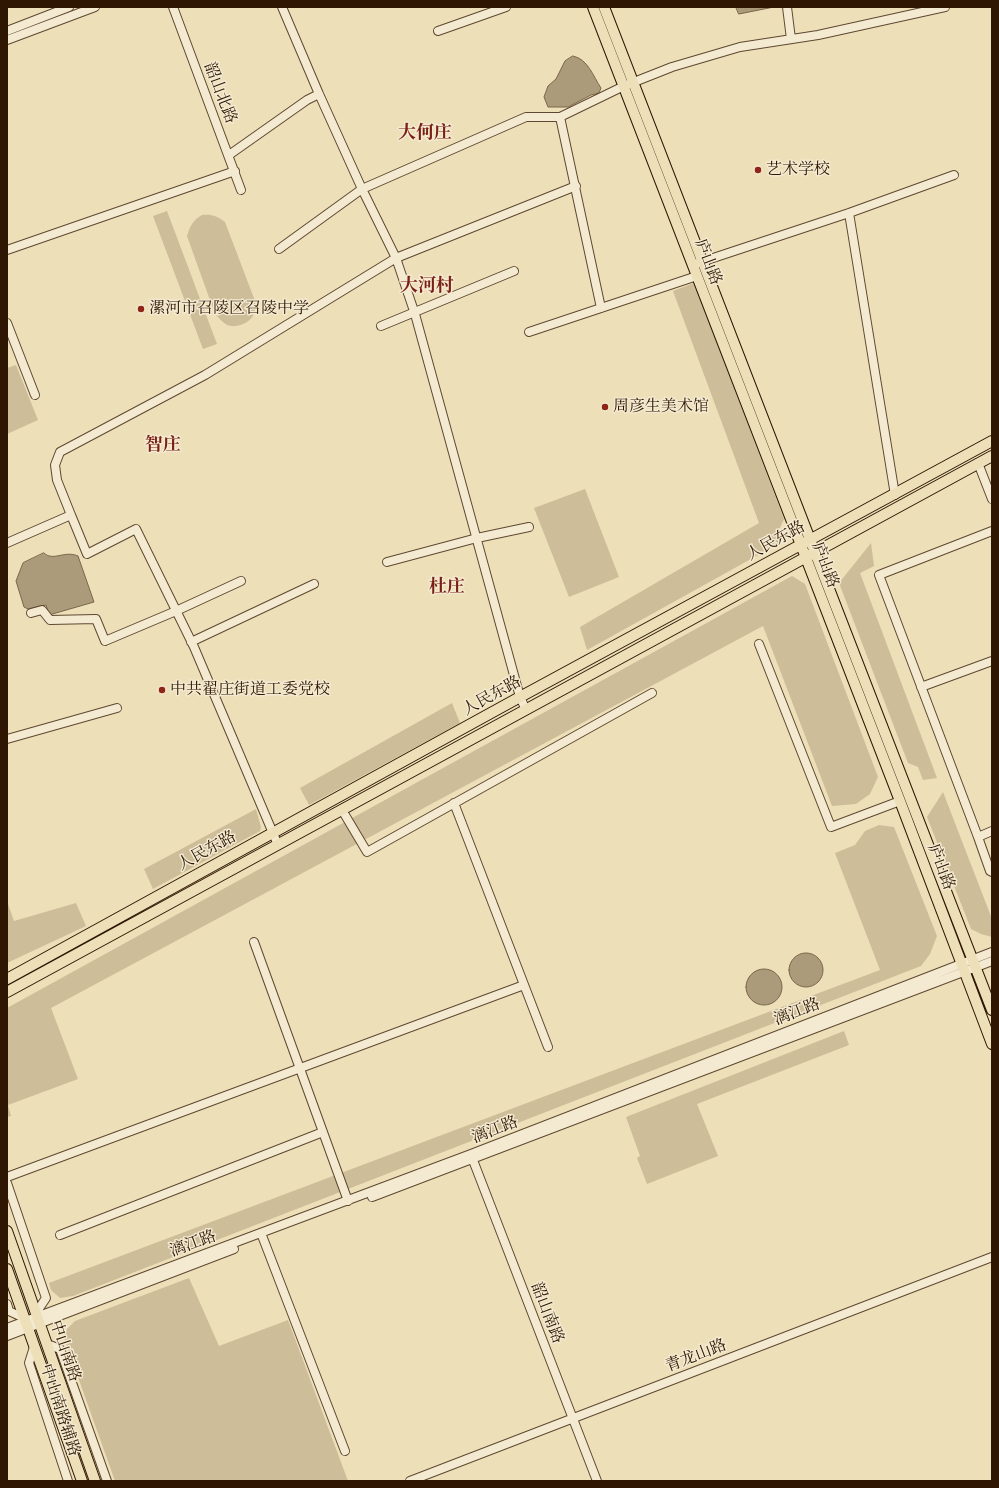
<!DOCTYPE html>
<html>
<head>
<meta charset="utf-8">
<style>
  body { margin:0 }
  #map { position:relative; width:999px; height:1488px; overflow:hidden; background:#eddfb8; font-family:"EB Garamond",serif }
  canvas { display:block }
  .frame { position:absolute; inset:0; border:8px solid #2e1602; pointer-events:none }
</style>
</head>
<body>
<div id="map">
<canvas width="999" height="1488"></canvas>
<div class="frame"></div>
</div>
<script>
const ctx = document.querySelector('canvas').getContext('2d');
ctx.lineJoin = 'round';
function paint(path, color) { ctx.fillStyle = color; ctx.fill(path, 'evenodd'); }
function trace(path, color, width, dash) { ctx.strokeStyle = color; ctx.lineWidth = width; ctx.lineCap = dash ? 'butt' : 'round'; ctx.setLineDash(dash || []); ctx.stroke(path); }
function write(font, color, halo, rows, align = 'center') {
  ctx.font = font + ' "EB Garamond","Noto Serif SC",serif'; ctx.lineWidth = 3; ctx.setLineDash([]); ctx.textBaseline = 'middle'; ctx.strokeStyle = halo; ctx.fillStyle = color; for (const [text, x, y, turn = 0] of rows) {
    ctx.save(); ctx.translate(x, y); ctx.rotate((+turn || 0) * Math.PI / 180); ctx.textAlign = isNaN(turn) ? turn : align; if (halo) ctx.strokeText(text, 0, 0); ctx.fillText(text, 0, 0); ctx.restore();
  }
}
paint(new Path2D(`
  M167,211L217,344L203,349L153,216Z
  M202,215C212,214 217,216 225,222L255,301C255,304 256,308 255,311C253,322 237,329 227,325C222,322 219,318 215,314L187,236C190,226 193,220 202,215Z
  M694,283L784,519L779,530L778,544L587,650L580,627L759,523L673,291Z
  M16,365L38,420L7,434V368Z
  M585,489L619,577L569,597L534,508Z
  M871,543L874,566L860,573L937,778L923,780L918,767L908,763L839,583Z
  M792,576L805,584L878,777L870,794L856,804L832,806L763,626L51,1008L78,1079L8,1105L11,1116L7,1117V1008Z
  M452,703L460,723L309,805L300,788Z
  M943,792L992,919V937L981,934L971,929L927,817Z
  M256,809L261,827L260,831L153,889L144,869Z
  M879,825L894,827L937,936L930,954L921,966L73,1296L60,1298L51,1290L49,1283L880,970L835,853L855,845L865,831Z
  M7,901L14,921L76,903L86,926L7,963Z
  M844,1031L849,1045L697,1104L718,1156L647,1184L637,1158L640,1156L626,1117Z
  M189,1278L219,1346L288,1320L348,1481H115L64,1338L67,1329L75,1321Z`), '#cdbd99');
const water = new Path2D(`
  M736,7H774L739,14Z
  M573,56C588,59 593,76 601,88L599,93L591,95L568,107H548L544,97L548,86L556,79L565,61Z
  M44,553C53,562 64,550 78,556L94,602L49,615L46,605L40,606L28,609L24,607L16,581L23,563Z
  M789 970a17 17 0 1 1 34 0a17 17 0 1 1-34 0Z
  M746 987a18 18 0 1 1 36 0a18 18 0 1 1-36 0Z`);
paint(water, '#ac9b7a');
trace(water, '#7a664a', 1);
const minor = new Path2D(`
  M173,7L241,190
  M282,7L319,94L362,189L396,258L415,314L520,697L526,710
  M787,7L791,39
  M7,31L69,7
  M438,31L506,7
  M7,40L95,7
  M560,117L601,308
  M229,155L307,100L319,94
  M849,213L895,495
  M279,249L362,189L526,117H560L624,86L672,67L740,47L818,35L945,7
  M7,250L235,171
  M698,263L849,213L954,175
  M7,323L35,395
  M381,326L514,271
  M529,332L697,276
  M978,463L992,499
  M71,515L57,480L55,465L60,452L205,375L396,258L576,186
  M992,531L879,575L978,837L992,831
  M7,543L71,515L87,554L136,529L194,647L278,845
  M387,562L477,538L529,527
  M31,613L42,610L50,620L96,619L105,641L176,611L241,581
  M191,642L314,584
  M759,644L831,827L900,801
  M921,687L992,661
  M7,739L117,708
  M454,803L548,1047
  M342,810L367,852L652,693
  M978,837L990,871L992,872
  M254,942L348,1201
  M471,1155L597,1481
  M7,1177L524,985
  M7,1183L46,1298L36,1313
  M372,1197L992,961
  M261,1233L345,1451
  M60,1235L323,1132
  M7,1304L9,1311L24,1318
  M7,1328L471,1154L992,952
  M7,1336L234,1249
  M47,1344L60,1349L107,1481
  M34,1347L29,1363L68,1481
  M410,1481L992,1257`);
const major = new Path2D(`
  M593,7L900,801L992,1044
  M604,7L992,1010
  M7,979L520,697L992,441
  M7,992L992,456
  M7,1231L95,1481
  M7,1269L82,1481`);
trace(minor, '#5e4830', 10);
trace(major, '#2e1602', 12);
trace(minor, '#f3ead1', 8);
trace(major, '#eddfb8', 10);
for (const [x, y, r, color] of [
  [758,170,4,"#8f2418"],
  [141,309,4,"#8f2418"],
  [605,407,4,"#8f2418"],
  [162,690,4,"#8f2418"]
]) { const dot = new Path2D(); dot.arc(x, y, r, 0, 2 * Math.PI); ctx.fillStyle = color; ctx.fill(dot); trace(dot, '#f3ead1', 1.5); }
write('16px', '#2e1602', '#f3ead1', [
  ["韶山北路",220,93,69],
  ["庐山路",708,262,69],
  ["人民东路",776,541,-29],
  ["庐山路",825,565,69],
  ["人民东路",492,696,-29],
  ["人民东路",207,851,-29],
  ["庐山路",941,867,69],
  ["漓江路",797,1012,-21],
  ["漓江路",495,1130,-21],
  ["漓江路",193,1244,-20],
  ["韶山南路",547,1313,69],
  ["中山南路",65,1351,71],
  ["青龙山路",696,1356,-21],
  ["中山南路辅路",60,1410,72]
]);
write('16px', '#2e1602', '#f3ead1', [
  ["艺术学校",766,170],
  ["漯河市召陵区召陵中学",149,309],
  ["周彦生美术馆",613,407],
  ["中共翟庄街道工委党校",170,690]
], 'left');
write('bold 18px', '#7a1f14', '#f3ead1', [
  ["大何庄",425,133],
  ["大河村",427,286],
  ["智庄",163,445],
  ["杜庄",447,587]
]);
</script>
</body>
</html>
